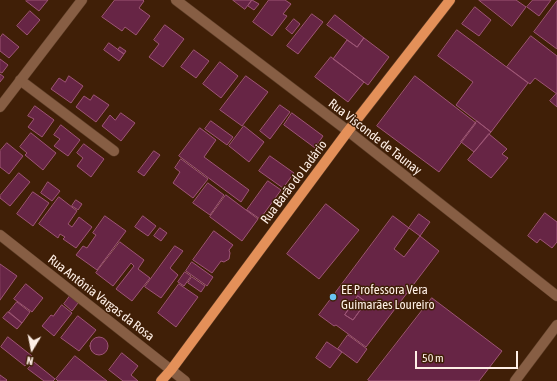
<!DOCTYPE html>
<html>
<head>
<meta charset="utf-8">
<style>
  body { margin:0 }
  #map { position:relative; width:557px; height:381px; overflow:hidden; background:#401f07; font-family:"Asap Condensed",sans-serif }
  canvas { display:block }
  .north { position:absolute; left:12px; top:329px; width:40px; height:40px; -webkit-text-stroke:3px #401f07; paint-order:stroke; rotate:190deg; font-size:11px; font-weight:700; line-height:16px; text-align:center; color:#feefe6 }
  .north::after { content:''; display:block; margin:auto; width:14px; height:18px; background:#feefe6; clip-path:polygon(50% 0,100% 100%,50% 72%,0 100%) }
  .scale { position:absolute; left:415px; top:351px; width:103px; height:18px; box-sizing:border-box; border:2px solid #feefe6; border-top:0; padding-left:5px; font-size:12px; line-height:14px; white-space:nowrap; color:#feefe6; -webkit-text-stroke:3px #401f07; paint-order:stroke }
</style>
</head>
<body>
<div id="map">
<canvas width="557" height="381"></canvas>
<div class="north">N</div>
<div class="scale">50 m</div>
</div>
<script>
const ctx = document.querySelector('canvas').getContext('2d');
ctx.lineJoin = 'round';
function paint(path, color) { ctx.fillStyle = color; ctx.fill(path, 'evenodd'); }
function trace(path, color, width, dash) { ctx.strokeStyle = color; ctx.lineWidth = width; ctx.lineCap = dash ? 'butt' : 'round'; ctx.setLineDash(dash || []); ctx.stroke(path); }
function write(font, color, halo, rows, align = 'center') {
  ctx.font = font + ' "Asap Condensed",sans-serif'; ctx.lineWidth = 3; ctx.setLineDash([]); ctx.textBaseline = 'middle'; ctx.strokeStyle = halo; ctx.fillStyle = color; for (const [text, x, y, turn = 0] of rows) {
    ctx.save(); ctx.translate(x, y); ctx.rotate((+turn || 0) * Math.PI / 180); ctx.textAlign = isNaN(turn) ? turn : align; if (halo) ctx.strokeText(text, 0, 0); ctx.fillText(text, 0, 0); ctx.restore();
  }
}
const building = new Path2D(`
  M27,0H48L39,11L26,1Z
  M115,0H143L144,1L139,8L150,16L136,35L125,27L122,31L102,17Z
  M233,0H252L245,9Z
  M252,0L259,4L254,10L248,6Z
  M269,0H285L291,4L283,14L287,16L272,36L253,22Z
  M479,0H516L526,7L512,26Z
  M533,0H551L539,16L527,7Z
  M557,1V49L534,32Z
  M475,7L491,20L479,36L462,24Z
  M30,11L40,20L27,35L17,26Z
  M312,14L323,22L298,54L287,46Z
  M335,15L364,38L357,47L327,25Z
  M294,19L300,24L292,34L286,29Z
  M165,25L184,39L163,67L149,57L159,44L154,40Z
  M457,30L528,83L491,132L456,105L473,82L438,56Z
  M3,34L19,47L9,58L0,51V38Z
  M531,36L557,56V94L535,78L530,84L507,67Z
  M364,38L389,57L368,85L333,59L347,40L357,47Z
  M109,43L124,54L119,61L104,50Z
  M120,47L126,51L124,54L118,50Z
  M194,50L209,61L196,78L181,67Z
  M331,57L364,82L348,102L315,77Z
  M0,59L8,65L2,73L0,72Z
  M220,62L238,76L221,98L203,84Z
  M0,74L4,77L0,82Z
  M69,76L83,86L71,103L51,89L59,78L65,82Z
  M246,76L268,92L242,126L220,110Z
  M415,76L476,123L439,172L377,126Z
  M557,93V107L550,101Z
  M94,95L109,105L96,122L76,107L84,96L90,100Z
  M280,105L290,112L270,139L260,131Z
  M35,106L54,120L42,137L28,127L34,119L28,116Z
  M121,113L135,123L121,141L102,126L110,115L115,120Z
  M292,113L323,136L315,148L284,125Z
  M211,121L233,137L227,145L205,129Z
  M477,121L491,132L474,152L461,142Z
  M61,125L80,140L68,156L54,146L60,139L54,135Z
  M244,126L264,142L249,162L229,146Z
  M200,128L216,140L204,157L249,190L241,202L179,156Z
  M31,133L56,153L43,170L25,155L27,153L20,147Z
  M489,134L507,149L502,154L508,158L491,178L468,160Z
  M7,143L23,156L9,174L0,167V151Z
  M84,144L104,159L91,177L77,166L83,158L77,153Z
  M154,151L160,155L144,176L138,172Z
  M270,156L294,173L283,188L259,171Z
  M181,159L208,179L193,198L173,183L180,172L175,168Z
  M19,173L30,182L10,206L0,198V196Z
  M268,181L281,190L260,219L247,210Z
  M48,182L60,191L52,201L41,193Z
  M208,183L224,195L210,215L193,203Z
  M33,192L49,203L33,226L17,214Z
  M226,195L258,219L242,241L210,217Z
  M59,197L77,211L68,224L72,227L79,217L92,227L76,248L63,239L65,237L60,234L58,238L39,224Z
  M76,200L82,204L78,210L72,206Z
  M326,204L359,230L319,279L287,254Z
  M545,213L557,222V242L552,248L540,239L537,243L528,236Z
  M419,214L430,222L420,236L409,228Z
  M105,216L126,231L97,270L76,255L83,246L87,248L96,235L93,233Z
  M143,216L156,226L148,236L135,227Z
  M393,216L409,228L394,249L404,257L420,236L439,251L366,347L336,325L334,326L319,315ZM358,296L366,302L353,320L345,315Z
  M160,228L167,233L161,241L154,236Z
  M214,231L233,245L229,250L230,253L229,259L224,262L221,261L212,273L193,260Z
  M120,242L144,260L138,269L150,278L132,301L116,289L134,266L131,263L113,286L96,273Z
  M175,246L183,251L170,268L178,275L161,298L145,287Z
  M192,262L213,277L207,286L186,271Z
  M0,264L17,276L0,300Z
  M185,272L191,276L184,286L178,282Z
  M192,277L205,286L201,292L188,283Z
  M26,284L43,298L32,312L14,299Z
  M179,284L198,297L176,327L158,313Z
  M70,296L78,303L72,311L64,304Z
  M358,296L366,302L353,320L345,315Z
  M432,298L502,351L479,381H370L368,380Z
  M17,302L30,312L22,323L9,312Z
  M62,305L72,313L54,336L42,326L51,315L53,316Z
  M8,312L22,323L17,329L3,318Z
  M78,316L96,330L79,351L61,338Z
  M348,335L367,349L357,363L338,349Z
  M90 346a9 9 0 1 1 18 0a9 9 0 1 1-18 0Z
  M8,337L32,356L25,366L1,347Z
  M327,342L342,352L330,368L316,358Z
  M122,353L138,366L131,375L138,381H123L109,370Z
  M75,356L107,381H58L56,379Z
  M34,362L55,379L53,381H44L28,369Z
  M0,375L7,380L6,381H0Z`);
paint(building, '#672545');
trace(building, '#9d5575', 1);
const minor = new Path2D(`
  M176,0L348,131L557,296
  M20,80L114,151
  M0,107L82,0
  M0,235L185,381
  M515,381L557,325`);
const major = new Path2D(`
  M161,381L171,370L348,131L450,0`);
trace(minor, '#5b3c26', 11);
trace(major, '#5b3c26', 11);
trace(minor, '#875e44', 10);
trace(major, '#e49059', 10);
for (const [x, y, r, color] of [
  [333,297,4,"#6ac3f1"]
]) { const dot = new Path2D(); dot.arc(x, y, r, 0, 2 * Math.PI); ctx.fillStyle = color; ctx.fill(dot); trace(dot, '#401f07', 1.5); }
write('13px', '#feefe6', '#401f07', [
  ["Rua Visconde de Taunay",375,137,38],
  ["Rua Barão do Ladário",294,182,-53],
  ["Rua Antônia Vargas da Rosa",101,298,38]
]);
write('13px', '#feefe6', '#401f07', [
  ["EE Professora Vera",341,290],
  ["Guimarães Loureiro",341,305]
], 'left');
</script>
</body>
</html>
